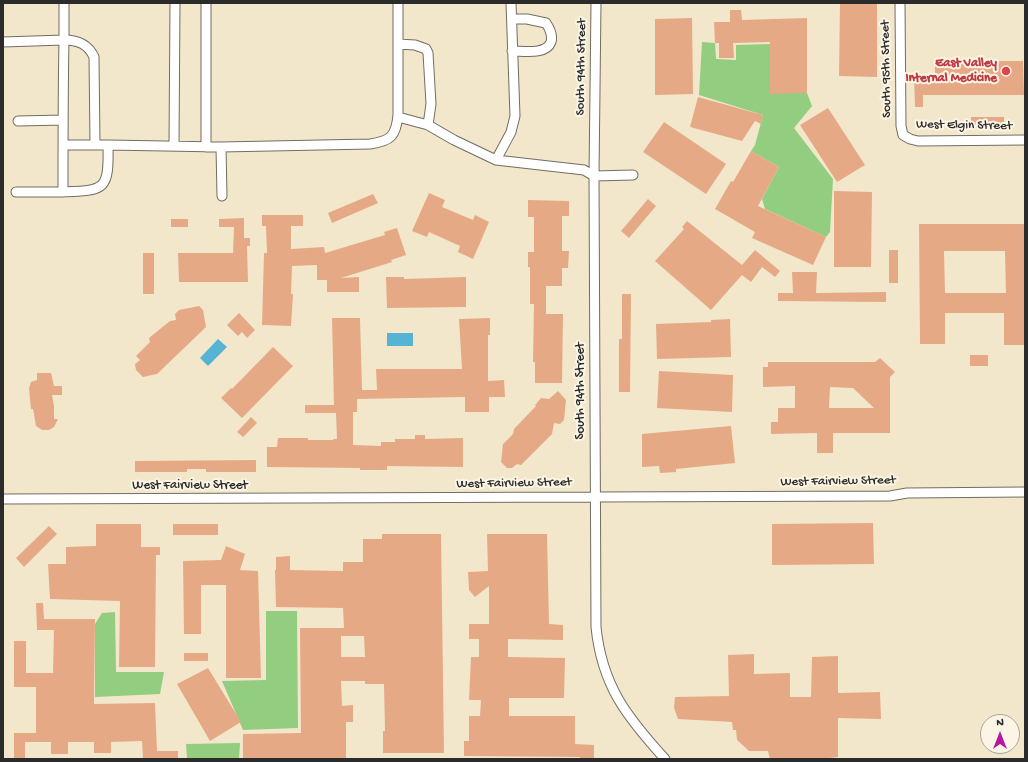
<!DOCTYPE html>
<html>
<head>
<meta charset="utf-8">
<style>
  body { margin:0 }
  #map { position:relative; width:1028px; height:762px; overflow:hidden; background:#f2e7cb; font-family:"Gochi Hand",sans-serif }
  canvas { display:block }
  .frame { position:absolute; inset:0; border:4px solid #2b2b2b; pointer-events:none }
  .north { position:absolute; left:980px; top:714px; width:40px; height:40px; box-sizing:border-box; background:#fcf5e5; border:1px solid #a8a49b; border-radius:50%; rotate:0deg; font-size:11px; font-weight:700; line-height:16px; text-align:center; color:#2b2b2b }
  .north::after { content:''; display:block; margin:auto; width:14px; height:18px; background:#b5179e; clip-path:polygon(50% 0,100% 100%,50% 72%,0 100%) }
</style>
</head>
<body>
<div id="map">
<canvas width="1028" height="762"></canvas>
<div class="frame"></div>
<div class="north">N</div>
</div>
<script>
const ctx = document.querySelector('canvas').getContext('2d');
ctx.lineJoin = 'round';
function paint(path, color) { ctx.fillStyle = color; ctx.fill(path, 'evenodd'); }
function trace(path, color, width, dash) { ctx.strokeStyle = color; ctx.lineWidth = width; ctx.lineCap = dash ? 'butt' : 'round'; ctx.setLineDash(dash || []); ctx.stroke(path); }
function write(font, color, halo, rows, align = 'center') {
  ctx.font = font + ' "Gochi Hand",sans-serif'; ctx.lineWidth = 4; ctx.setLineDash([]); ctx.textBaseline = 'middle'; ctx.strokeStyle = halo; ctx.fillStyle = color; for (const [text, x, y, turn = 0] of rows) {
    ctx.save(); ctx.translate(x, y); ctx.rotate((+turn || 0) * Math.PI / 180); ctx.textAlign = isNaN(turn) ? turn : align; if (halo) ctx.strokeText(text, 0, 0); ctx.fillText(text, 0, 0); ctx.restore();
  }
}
paint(new Path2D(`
  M702,42L715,43L716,59L736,60V45L770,44V93H807L812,106L794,128L833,179L830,232L826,237L765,209L762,199L779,167L751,151L755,145L763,115L699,95Z
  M266,611H297L298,728L243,730L222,681L266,680Z
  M115,612L116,672H164L160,694L95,697V624L102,613Z
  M240,743L239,759H187L186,744Z`), '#93cd80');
paint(new Path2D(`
  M387,333H413V346H387Z
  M218,339L227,347L208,366L200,358Z`), '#55b4d4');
paint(new Path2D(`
  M840,3H877V77L839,76Z
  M730,10H741L742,20L807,18V93L770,94V42L733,43L734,58H719V43H715L714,22H730Z
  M692,18L693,94L655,95V19Z
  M935,61H1023L1024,95H923V107H915L914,74H935Z
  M698,97L763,115L761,124L755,121L742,141L690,127Z
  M828,108L865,165L837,182L800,125Z
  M971,117H1004V125H971Z
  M664,122L726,164L706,194L643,152Z
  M751,151L779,167L758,206L826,237L813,265L752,238L755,232L715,209L731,181L733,182Z
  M834,191L872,192L871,267H834Z
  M429,193L445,200L442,207L473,220L475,215L489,222L473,259L458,252L460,246L429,232L427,237L412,231Z
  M373,194L378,203L332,223L328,213Z
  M648,199L656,206L629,238L621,231Z
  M528,200L569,201V216H562V251H569L568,268H562V286H546V314H563L562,383H535V362H533L534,304H530V267H528V252H534V217H528Z
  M262,215H303V226H291V249L324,247L325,253L385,235L384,232L397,228L406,255L391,260L392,262L341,278L359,277V292H327V280H317V265L292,266L291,294H293L291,326L262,325L264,253H267L266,226H262Z
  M244,218V238H250V246H247L248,282H179L178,253H233L234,227H219V219Z
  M171,219H188V227H171Z
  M687,221L742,265L755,250L780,271L775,277L762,267L751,282L742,275L711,310L655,261L684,229L682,227Z
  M919,224H1025V345H1004V313H945V344H920ZM944,251H1005L1006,293H945Z
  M889,250H898V283H889Z
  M143,253H154V294H143Z
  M792,272H817L816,293L886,292V302L778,301V293H793Z
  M386,277H404V279L466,277V307L387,308Z
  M622,294H631L630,392H619V339H622Z
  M199,306L203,310L206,327L157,374L143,377L136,370L135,364L140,360L136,356L150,342L149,338L170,321L176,320L175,314L179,310Z
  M239,313L255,330L247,338L242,332L238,336L227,325Z
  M332,318H360L362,390H377L376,369H462L459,319L490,318V335H488V381L504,380L505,397H489V412H465V397L357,399V412H353V445L381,446V442H395V439H415V435H425V439L463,438V467L387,466V470H360V468L267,467V447H277L278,438H308V440H333V439H337L336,413H305V405H334Z
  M730,319L731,357L657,359L656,324L711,322V320Z
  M273,347L293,366L242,418L221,398L231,388L232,389Z
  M970,355H988V366H970Z
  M880,358L895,372L890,377V433H833V453H817V433L771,434V422H778V408H795V386L763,387V367H768V362H875ZM830,387L853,388L874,408H829Z
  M659,371L733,375L732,412L657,408Z
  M37,373H51L54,386H62V395H52L54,406V419H58L54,427L49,430H42L36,426L33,409H31L29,388L31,382L37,380Z
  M558,391L566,400L564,420L560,424L554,423L552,434L521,465L517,464L512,468H507L501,462L503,444L513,434L514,429L536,406L535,405L541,398L549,399Z
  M251,417L257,423L243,437L237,432Z
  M731,426L735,463L676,469V472L660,473L659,466L642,467V434Z
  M256,460V472H206V469H187V472H135V461Z
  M873,523L874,564L772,565V524Z
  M96,524H141V547H160V555H156L155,667H119L120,601L50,599L48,564H66V547L96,546Z
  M173,524H218V535H173Z
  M49,526L57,534L24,567L16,558Z
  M382,534H441L444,753H383V731H385L384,684H365V681H341L342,706L353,705V722H346V759H243V734L301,733L300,628H344L343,608L276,607L275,570H276V557L290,556V570L343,571V562H363V539H382ZM341,636H364L365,657H341Z
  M487,534H547L549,624L563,625V640L508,639V657L565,658L564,698H509V716H575V744L594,745V759H580V757L464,756V741H469V716H480L481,700H469L471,657H479V639H469V624H489V586L475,597L469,590L468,572L488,571Z
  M226,546L245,554L240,570L258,571L261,678H226V585H201V634H184L183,561L221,560Z
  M36,603H43L44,619H95L94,704L155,703L157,751H178V759H143L142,741L111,742V753H94V742H68V754H51V742H25V759H14V733H36V687H14V641H26V673H53L54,630H37Z
  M184,653H208V661H184Z
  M754,654V674L790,673V697H811L812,657L838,656V693L880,692L881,719L838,718V757L821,759H770L768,751H749L737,740L736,730H733L732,722L678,719L674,708L675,697L729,696L728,655Z
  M208,668L241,722L210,741L177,684Z`), '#e6a986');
const minor = new Path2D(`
  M206,3V147
  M511,3L515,116L511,132L496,160L584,170L594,176L633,175
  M596,3L594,176L596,627C602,686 627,717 665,759
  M900,3L901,126L903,135L910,139L918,141L1025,140
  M512,19H527L546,23C550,29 553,35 551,42C546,55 524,51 512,51
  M3,42L64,40V3
  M398,44L415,45L426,49L428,53L431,104L428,125L398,117
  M18,121L63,120
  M428,125L454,140L496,160
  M63,145H108C109,191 105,190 63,192C63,141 63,91 64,40C78,40 88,44 94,57L95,145
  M108,145L221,147L370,144C391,141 396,136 398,115V3
  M174,146L175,3
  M221,147L222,196
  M16,192H63
  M3,499L890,496L907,493L1025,492`);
trace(minor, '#716d63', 11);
trace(minor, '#fff', 9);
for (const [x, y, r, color] of [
  [1006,71,5,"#e0444e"]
]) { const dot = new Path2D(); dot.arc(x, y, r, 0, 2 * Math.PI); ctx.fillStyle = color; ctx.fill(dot); trace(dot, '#fcf5e5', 1.5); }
write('bold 13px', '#be3a42', '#fcf5e5', [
  ["East Valley",997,64],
  ["Internal Medicine",997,79]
], 'right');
write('13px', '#2b2b2b', '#fcf5e5', [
  ["South 94th Street",582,67,-89],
  ["South 95th Street",887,69,-91],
  ["West Elgin Street",964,126,1],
  ["South 94th Street",581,391,-90],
  ["West Fairview Street",838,482,-1],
  ["West Fairview Street",514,484,-1],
  ["West Fairview Street",190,486]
]);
</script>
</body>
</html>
